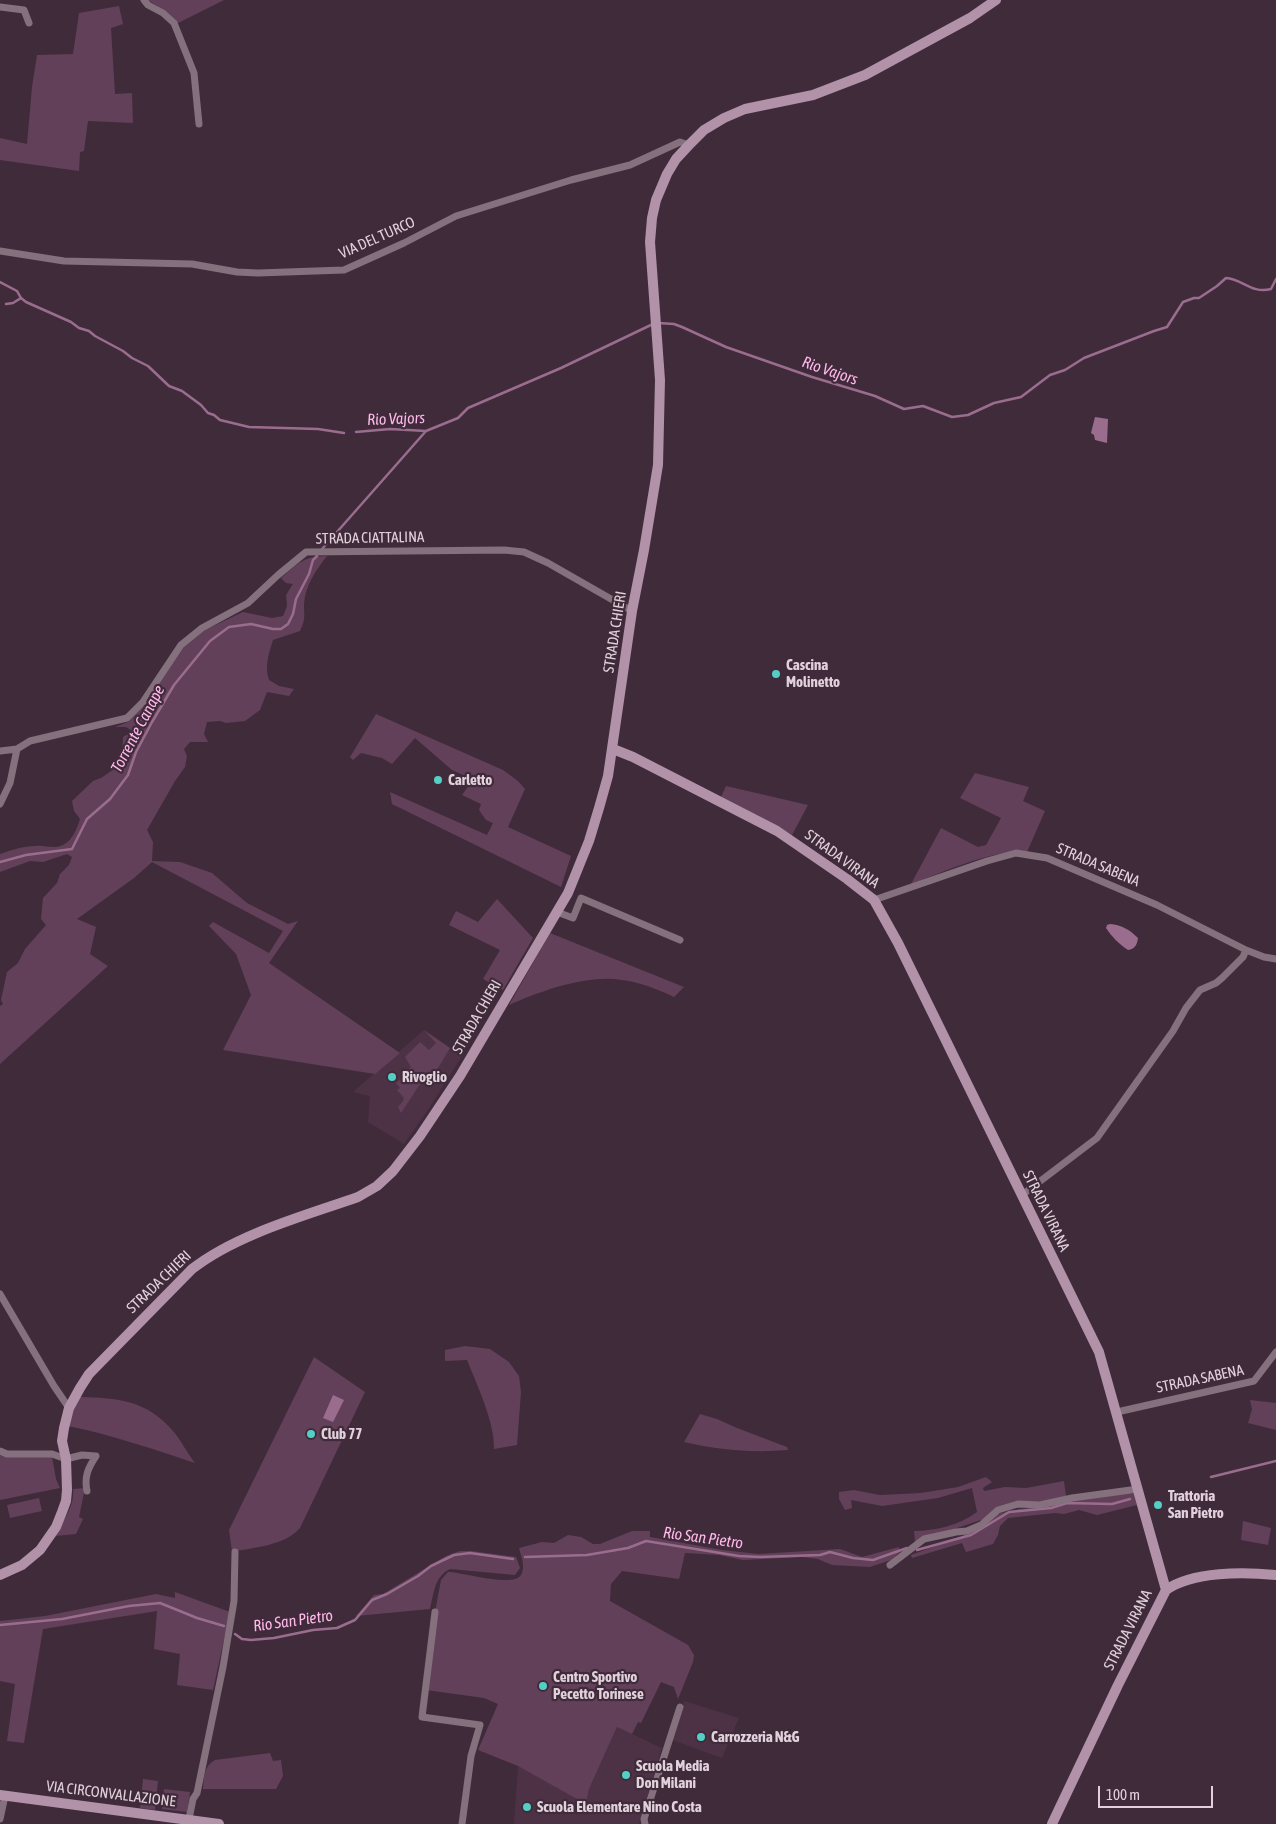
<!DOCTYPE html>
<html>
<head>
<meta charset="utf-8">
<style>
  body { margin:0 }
  #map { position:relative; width:1276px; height:1824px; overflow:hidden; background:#402b3b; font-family:"Asap Condensed",sans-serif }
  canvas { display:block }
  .scale { position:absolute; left:1098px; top:1786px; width:115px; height:22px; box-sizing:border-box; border:2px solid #e0d1db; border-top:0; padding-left:6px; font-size:15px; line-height:18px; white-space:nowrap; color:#e0d1db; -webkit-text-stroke:4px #402b3b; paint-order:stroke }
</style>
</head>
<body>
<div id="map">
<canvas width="1276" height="1824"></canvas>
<div class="scale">100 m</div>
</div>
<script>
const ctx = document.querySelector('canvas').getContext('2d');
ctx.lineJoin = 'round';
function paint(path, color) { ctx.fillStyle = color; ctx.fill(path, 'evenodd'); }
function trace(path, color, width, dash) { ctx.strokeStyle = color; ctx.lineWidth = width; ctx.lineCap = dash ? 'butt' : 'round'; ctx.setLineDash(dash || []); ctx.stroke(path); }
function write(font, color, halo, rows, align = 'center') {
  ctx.font = font + ' "Asap Condensed",sans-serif'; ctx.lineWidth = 4.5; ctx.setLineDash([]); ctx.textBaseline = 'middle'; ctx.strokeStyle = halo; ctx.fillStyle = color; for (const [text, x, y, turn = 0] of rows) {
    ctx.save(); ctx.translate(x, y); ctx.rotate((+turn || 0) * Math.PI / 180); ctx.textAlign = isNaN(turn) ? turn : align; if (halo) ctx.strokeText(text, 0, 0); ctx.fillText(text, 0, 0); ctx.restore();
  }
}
paint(new Path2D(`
  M424,1030L462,1056L430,1107L404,1144L368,1122L370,1096L353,1092Z
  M684,1701L739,1718L722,1758L672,1740Z
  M617,1727L662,1748L639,1824H514L518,1766L586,1803L589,1789Z`), '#4d3246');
paint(new Path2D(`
  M148,0H224L178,23L167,12Z
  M119,6L123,24L111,28L115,94L132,93L133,123L88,121L84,151L80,152L79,171L0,160V138L27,144L32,87L37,55L73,54L79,13Z
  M327,556C316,570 305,586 304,604C304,617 306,618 300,631L273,640C269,653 264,666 269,680L279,686L294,689L289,696L267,692L260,710L245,721L226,723L220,721L207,722L204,734L208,742H190L184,749L187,756L185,767L175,781L147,830L153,842L152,861L180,862L212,873L247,903L288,924L298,921L269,963L400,1053L375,1074L223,1050L251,995L236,954L209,926L213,922L269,953L283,931L152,862L134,878L77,919L96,927L90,954L108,966L0,1064V1006L3,1004L1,1000L7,972L18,963L25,949L46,925L41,919L43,898L57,883L60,874L69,865L72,857L67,854L43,862L30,861L0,872V854C12,850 23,846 35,846C42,845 48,847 55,847C70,846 76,832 80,819L74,811L72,801L93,781L101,778L120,765L122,757L123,737L130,733L131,730L126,727H115L128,722L145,705L184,647L205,630L243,612L272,618L283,616L287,606L286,595L293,584L286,583L281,578C300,562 302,557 327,556Z
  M376,714L503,770L518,781L525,789L508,827L571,856L561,887L392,804L390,792L487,835L493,823L486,820L479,810L481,804L462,795L470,784L463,775L452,770L415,738L392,764L382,758L361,753L353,760L350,757Z
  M975,773L1029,787L1023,801L1045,811L1027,852C992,849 944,872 911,884L941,828L978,847L986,845L1001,818L960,798Z
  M726,786L808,805L792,835L721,797Z
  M497,899L533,938L503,990L483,979L500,950L449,925L456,911L478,922Z
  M550,933L684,987L674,997C657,989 640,982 622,980C587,974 541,991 509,1005Z
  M424,1030L450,1048L429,1083L427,1084L422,1081L401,1113L398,1107L403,1101L404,1098L397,1090L400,1088L396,1083L407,1075L405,1072L411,1067L405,1057L420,1042L429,1050L436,1043Z
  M465,1346L490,1349L509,1362L519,1376L521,1392L517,1445L494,1449C495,1423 477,1385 467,1360L445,1361V1350Z
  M314,1357L365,1392L300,1528C284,1546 255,1547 232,1552L229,1530Z
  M80,1397C117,1398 147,1400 173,1431C181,1440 187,1453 195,1463C153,1449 112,1435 68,1426L72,1411Z
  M1250,1400L1276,1403V1430L1248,1423L1252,1409Z
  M700,1414L717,1419L737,1428L787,1447L788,1450C752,1453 718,1450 684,1442Z
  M0,1453L52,1457L56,1479L60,1488L0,1500Z
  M986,1477L992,1482L983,1488L984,1491L1005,1487L1026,1488L1064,1481L1066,1496L1051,1501L1019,1503L981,1520L915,1542L914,1531C935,1531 960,1525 977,1512L972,1488L938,1498L882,1506L851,1500L852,1508L845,1510L839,1499V1492L854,1490L880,1495L921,1493L958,1487Z
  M85,1488L79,1517L83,1519L76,1534L55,1536C63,1522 75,1505 73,1489Z
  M1128,1493L1134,1494L1137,1505L1097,1515L1079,1510L1064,1514L1055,1513L1008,1518L1000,1526L998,1535L993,1544L966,1552L962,1543L912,1558L911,1555L958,1538L983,1526L997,1514L1019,1509L1040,1507L1067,1501Z
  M39,1498L42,1511L10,1518L7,1505Z
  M1243,1521L1271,1528L1268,1545L1241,1540Z
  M632,1531H650V1537L722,1550L758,1554L840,1549L862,1557L899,1547L900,1552L891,1560L870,1567L832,1565L818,1559L802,1557L743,1560L719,1555L685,1553L679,1579L622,1571L611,1584L610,1601L688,1645L694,1655L693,1662L678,1699L674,1687L661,1682L641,1723L638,1722L632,1734L617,1727L589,1789L586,1804L518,1766L478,1750L498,1704L484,1698L426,1690L435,1612L441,1580L448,1572C462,1572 513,1588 521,1575C526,1567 521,1556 519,1548L542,1542L554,1543L568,1535L581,1537L593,1544H600Z
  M460,1551H471L516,1557L520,1568L515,1575L450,1569C434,1577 434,1593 430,1609L356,1616L374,1595L383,1594L446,1556Z
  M175,1592L230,1612L213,1690L177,1685L180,1654L154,1649L157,1611L43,1629L24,1743L7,1741L15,1684L0,1681V1621L45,1616L156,1594L175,1598Z
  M270,1753L273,1761L281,1760L283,1776L276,1789H203C204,1777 204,1766 215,1760Z
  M143,1779L158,1781L155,1810L140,1808Z
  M164,1789L190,1792L187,1812L162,1809Z`), '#624059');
paint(new Path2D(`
  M1095,417L1108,419L1107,443L1095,440L1094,435L1091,433Z
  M1110,924C1122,925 1130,930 1138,938C1137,945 1135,949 1128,950C1119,944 1112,937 1106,928L1107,925Z
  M333,1395L344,1400L333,1422L323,1418Z`), '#9a6d8e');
trace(new Path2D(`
  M0,282L17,291L21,298L26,302L71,322L79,328L89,331L95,336L123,351L132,358L148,366L169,386L182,391L201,405L208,413L214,415L220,420L249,427L318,429L344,433
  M6,304L13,303L21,298
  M658,323L674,324L682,327L726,347L812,377L875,396L904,409L923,406L952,417L968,415L994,403L1021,397L1050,375L1065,370L1084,358L1154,331L1167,327L1183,302L1194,298H1199L1217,286L1226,278C1243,279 1251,294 1271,289L1276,279
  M356,432L390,429L426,431L458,418L468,408L561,368L653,324
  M322,549L426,431
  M0,862L26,855L72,849L87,819L110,799L128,775L136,752L152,722L174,685L210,641L229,627L251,624L273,629H281L288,624L293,614L296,599L309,574L313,560L317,556
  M1211,1477L1276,1461
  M917,1550L971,1535L1009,1512L1051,1508L1067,1503L1112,1504L1130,1499
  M525,1557L587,1555L628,1548L646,1541L739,1556L760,1557L820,1555L830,1552L853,1558L873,1560L907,1548
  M0,1625L62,1619L129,1606L160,1603L197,1618L224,1626
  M235,1634L242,1639L251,1640L274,1638L313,1630L337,1628L355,1620L372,1600L387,1594L418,1576L431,1566L454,1555L470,1553L513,1559`), '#9a6d8e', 2.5);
trace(new Path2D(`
  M144,0L148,5L163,13L174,23L194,73L199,124
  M0,7L24,10L29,23
  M0,251L64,261L192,264L237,272L258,273L344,270L404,243L456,216L571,180L630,165L680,142L689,145
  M0,751L17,749L30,741L127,718L143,702L181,645L202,628L248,603L278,575L306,552L504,550L524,552L548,563L632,611
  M0,804L10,783L17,749
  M874,900L987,861L1016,853L1047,858L1157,905L1246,950L1264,957L1276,959
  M557,912L573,918L581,898L680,940
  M1022,1195L1097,1138L1173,1031L1186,1008L1200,990L1216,983L1222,978L1243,957L1246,950
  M0,1294L54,1386L69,1408
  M1117,1412L1254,1381L1276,1352
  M0,1451L7,1454H52L66,1459L82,1455L96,1456C88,1468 84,1477 87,1491
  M890,1565L924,1539L956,1532L967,1531L981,1525L998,1510L1018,1504L1040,1505L1072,1498L1138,1489
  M435,1612L422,1717L480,1725L471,1756L462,1824
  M0,1819L5,1796
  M189,1819L193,1799L197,1793L223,1667L234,1601L235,1552
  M645,1824L644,1819L680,1707`), '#85707e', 7);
trace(new Path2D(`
  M613,749L633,757L777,831L847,879L874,900L898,943L1099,1352L1166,1590
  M0,1575L22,1565L40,1550L56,1527L62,1512L66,1501L67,1490L66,1459L62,1441L64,1428L69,1408L80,1388L89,1374L192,1269C237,1234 304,1216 358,1197L377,1186L393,1171L420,1136L460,1076L568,893L589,841L599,808L608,776L632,611L644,550L658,465L660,380L650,242L652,218L656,200L667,174L676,159L689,145L704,130L724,118L745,109L813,95L865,75L970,18L996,0
  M0,1795L219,1824
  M1052,1824L1118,1685L1166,1590C1193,1571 1244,1572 1276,1575`), '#b292a9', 10);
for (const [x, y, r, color] of [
  [776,674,5,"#55cec6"],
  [438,780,5,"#55cec6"],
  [392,1077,5,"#55cec6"],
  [311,1434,5,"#55cec6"],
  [1158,1505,5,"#55cec6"],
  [543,1686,5,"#55cec6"],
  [701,1737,5,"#55cec6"],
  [626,1775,5,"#55cec6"],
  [527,1807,5,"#55cec6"]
]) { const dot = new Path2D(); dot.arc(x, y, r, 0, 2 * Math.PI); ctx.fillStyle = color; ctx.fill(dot); trace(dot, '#402b3b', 2); }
write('15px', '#e0d1db', '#402b3b', [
  ["VIA DEL TURCO",377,238,-24],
  ["STRADA CIATTALINA",370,538,-1],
  ["STRADA CHIERI",615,632,-81],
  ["STRADA VIRANA",842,859,36],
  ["STRADA SABENA",1098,865,23],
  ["STRADA CHIERI",477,1017,-60],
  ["STRADA VIRANA",1046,1211,64],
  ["STRADA CHIERI",159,1282,-44],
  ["STRADA SABENA",1200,1379,-12],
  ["STRADA VIRANA",1128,1630,-63],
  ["VIA CIRCONVALLAZIONE",111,1794,7]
]);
write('bold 15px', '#e0d1db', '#402b3b', [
  ["Cascina",786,665],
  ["Molinetto",786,682],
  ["Carletto",448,780],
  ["Rivoglio",402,1077],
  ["Club 77",321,1434],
  ["Trattoria",1168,1496],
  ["San Pietro",1168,1513],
  ["Centro Sportivo",553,1677],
  ["Pecetto Torinese",553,1694],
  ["Carrozzeria N&G",711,1737],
  ["Scuola Media",636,1766],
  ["Don Milani",636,1783],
  ["Scuola Elementare Nino Costa",537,1807]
], 'left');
write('italic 16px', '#ffb8eb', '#402b3b', [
  ["Rio Vajors",830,371,19],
  ["Rio Vajors",396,419,-2],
  ["Torrente Canape",138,729,-62],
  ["Rio San Pietro",703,1538,8],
  ["Rio San Pietro",293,1621,-8]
]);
</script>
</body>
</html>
